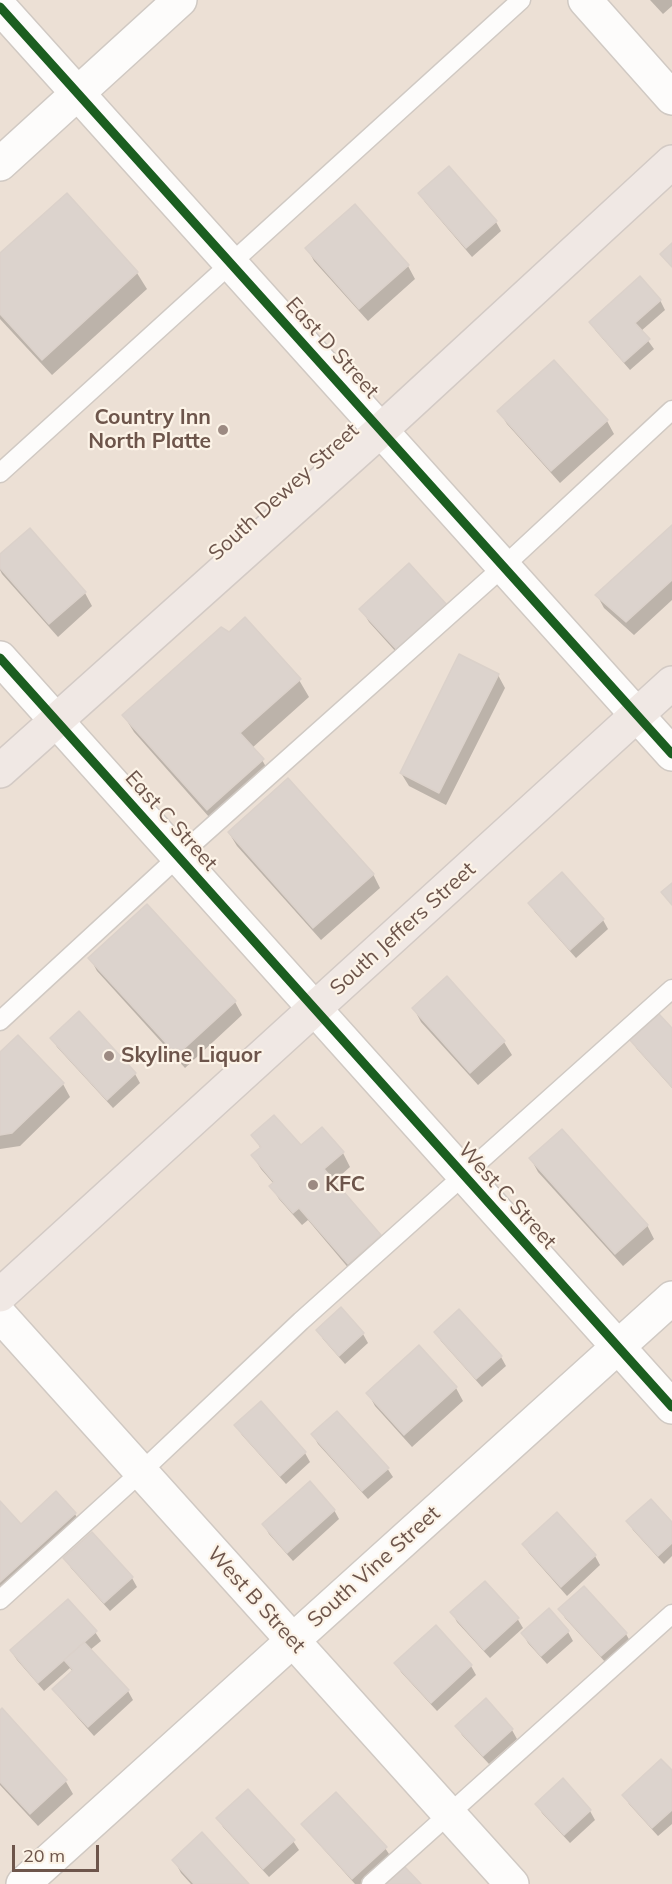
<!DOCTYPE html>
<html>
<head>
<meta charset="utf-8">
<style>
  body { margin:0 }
  #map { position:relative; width:672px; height:1884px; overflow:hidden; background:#f3ede7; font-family:Mulish,sans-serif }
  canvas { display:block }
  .scale { position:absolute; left:12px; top:1845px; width:87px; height:27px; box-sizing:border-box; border:3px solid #6d554b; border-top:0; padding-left:8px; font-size:18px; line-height:21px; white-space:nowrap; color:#6d554b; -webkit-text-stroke:4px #fcf3e7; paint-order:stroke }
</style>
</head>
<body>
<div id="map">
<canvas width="672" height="1884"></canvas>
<div class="scale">20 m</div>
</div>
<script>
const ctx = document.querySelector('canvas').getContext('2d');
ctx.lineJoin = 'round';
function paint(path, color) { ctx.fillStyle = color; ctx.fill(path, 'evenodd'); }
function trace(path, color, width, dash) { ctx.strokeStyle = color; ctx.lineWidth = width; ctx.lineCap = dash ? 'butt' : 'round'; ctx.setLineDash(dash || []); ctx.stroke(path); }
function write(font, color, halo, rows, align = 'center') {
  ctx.font = font + ' Mulish,sans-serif'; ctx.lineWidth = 4.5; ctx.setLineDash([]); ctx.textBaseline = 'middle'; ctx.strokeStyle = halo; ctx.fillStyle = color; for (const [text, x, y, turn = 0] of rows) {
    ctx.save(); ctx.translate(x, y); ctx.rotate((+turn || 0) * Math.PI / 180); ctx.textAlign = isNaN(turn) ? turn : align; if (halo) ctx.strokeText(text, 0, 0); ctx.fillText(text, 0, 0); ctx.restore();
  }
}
paint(new Path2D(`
  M0,0H672V1884H0Z`), '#ece0d5');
paint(new Path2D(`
  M650,0H672V6L663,14Z
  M420,193L496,222L501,231L472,257L425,202Z
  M307,248L408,266L415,279L368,321L314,261Z
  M0,255L137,273L147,289L52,375L0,319Z
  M660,300L665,310L641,331L654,349L630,370L596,331L590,322Z
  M499,411L607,421L614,434L560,483L507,424Z
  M672,527V600L634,635L604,608L597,595Z
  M0,556L85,593L92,606L58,637L2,574L0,570Z
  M446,606L406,663L369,622L361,609Z
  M498,675L505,688L446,805L409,786L401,773Z
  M299,680L309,697L252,748L262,760L272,777L217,826L134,732L124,716Z
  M229,833L373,874L380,888L321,940L237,846Z
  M529,903L603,920L608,929L576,958L535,912Z
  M90,958L235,1002L242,1015L185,1068L97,971Z
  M414,1009L504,1042L512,1055L478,1085L421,1022Z
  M79,1013L135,1074L140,1083L113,1108L57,1047L52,1038Z
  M672,1031V1088L637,1049L631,1040Z
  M0,1054L63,1084L70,1097L20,1146L0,1149Z
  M322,1129L343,1153L350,1167L333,1182L380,1236L388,1250L356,1277L308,1220L302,1225L279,1199L271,1186L274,1184L261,1169L253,1156L261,1149L253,1135L301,1147Z
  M531,1159L647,1225L654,1239L623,1266L538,1172Z
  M459,1311L501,1357L506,1366L482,1387L441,1341L436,1332Z
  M318,1330L363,1334L368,1343L345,1364L323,1339Z
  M456,1388L463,1401L412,1447L375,1406L368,1393Z
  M236,1426L305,1453L310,1462L286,1484L242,1435Z
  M313,1435L387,1468L393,1477L368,1499L318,1444Z
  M0,1503L21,1526L75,1514L82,1527L0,1602Z
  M334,1510L339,1519L293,1561L269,1534L264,1525Z
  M557,1514L595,1556L600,1565L567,1596L529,1553L524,1544Z
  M628,1521L672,1524V1556L664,1564L633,1530Z
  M65,1558L132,1578L137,1587L110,1611L71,1568Z
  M560,1609L626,1634L631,1643L607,1664L565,1618Z
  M452,1612L517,1618L523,1628L490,1658L457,1622Z
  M436,1627L471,1666L476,1675L437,1711L401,1672L396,1663Z
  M95,1632L101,1641L90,1650L128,1691L133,1700L94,1736L60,1698L54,1689L73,1672L70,1668L44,1691L17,1660L11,1651Z
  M568,1632L573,1641L547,1664L528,1643L523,1634Z
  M0,1712L65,1780L73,1794L38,1826L0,1785Z
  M457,1726L512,1730L517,1739L489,1764L462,1735Z
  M672,1773V1824L658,1836L629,1804L624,1795Z
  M537,1804L590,1811L595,1820L570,1843L542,1813Z
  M218,1818L293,1841L299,1850L269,1877L223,1827Z
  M303,1824L385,1848L391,1857L361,1884H355L309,1833Z
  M174,1860L247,1884H191L181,1873Z`), '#0003');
const building = new Path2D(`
  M449,166L497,221L466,248L418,193Z
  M67,193L138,272L42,360L0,314V253Z
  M355,204L409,265L359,309L305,248Z
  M672,243V267L660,254Z
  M640,276L661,300L635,323L650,339L624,362L589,322Z
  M554,360L608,420L551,471L497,411Z
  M672,525V580L626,622L595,595Z
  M30,528L86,592L49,624L0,568V554Z
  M409,563L448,606L398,651L359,609Z
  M245,617L301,679L240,733L264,759L207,810L122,715L221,627L229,632Z
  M459,654L499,674L439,793L400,773Z
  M288,778L374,874L313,928L228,832Z
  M562,872L604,919L570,950L528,903Z
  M672,883V905L661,892Z
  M147,904L236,1001L177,1055L88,958Z
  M447,976L505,1041L470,1073L412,1008Z
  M79,1011L136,1073L107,1100L50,1038Z
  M659,1014L672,1028V1087L629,1039Z
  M18,1035L64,1083L12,1133L0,1135V1052Z
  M274,1115L301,1145L322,1127L344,1152L324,1169L381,1235L348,1264L299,1208L293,1213L269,1186L274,1182L251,1155L261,1147L251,1135Z
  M562,1129L648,1225L615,1254L529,1158Z
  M341,1307L364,1333L339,1356L316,1330Z
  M459,1309L502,1356L476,1379L434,1332Z
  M419,1345L457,1387L404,1435L366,1393Z
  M261,1401L306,1452L280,1476L234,1425Z
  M337,1411L389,1468L362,1491L311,1434Z
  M310,1481L335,1510L287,1553L262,1524Z
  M56,1491L76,1513L0,1582V1501L21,1524Z
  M651,1499L672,1522V1543L658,1556L626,1521Z
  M557,1512L596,1555L561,1587L522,1544Z
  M92,1532L133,1577L104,1603L63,1558Z
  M485,1581L519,1618L484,1650L450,1612Z
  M584,1586L627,1633L601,1656L558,1609Z
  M68,1599L97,1631L38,1683L10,1650Z
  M549,1608L569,1631L541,1656L521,1633Z
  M436,1625L472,1665L431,1703L394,1663Z
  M84,1642L129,1690L88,1727L52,1689L73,1670L64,1660Z
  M486,1698L513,1729L483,1756L455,1726Z
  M2,1708L67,1780L30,1814L0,1782V1710Z
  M661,1759L672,1770V1810L652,1828L622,1795Z
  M563,1778L591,1810L564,1835L535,1804Z
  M248,1789L295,1840L263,1869L216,1818Z
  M336,1792L387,1847L352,1879L301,1824Z
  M202,1832L249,1884H194L172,1860Z
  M404,1866L421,1884H385Z`);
paint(building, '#dcd3cd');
trace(building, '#dbd1ca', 1.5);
const service = new Path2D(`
  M0,473L521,0
  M0,1021L179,856L503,567L672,410
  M0,1600L141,1472L301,1321L672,989
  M371,1884L672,1614`);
const minor = new Path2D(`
  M585,0L672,98
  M0,7L672,754
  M0,164L180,0
  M0,658L672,1407
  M23,1884L672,1298`);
const tertiary = new Path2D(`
  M0,1315L512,1884`);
const trunk = new Path2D(`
  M0,771L381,430L672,162
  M0,1295L672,683`);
trace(service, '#d0c9c3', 21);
trace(minor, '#d0c9c3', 36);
trace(tertiary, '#d0c9c3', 36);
trace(trunk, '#d3cac5', 36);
trace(service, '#fdfcfb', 18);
trace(minor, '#fdfcfb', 33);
trace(tertiary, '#fdfcfb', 33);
trace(trunk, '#f0e8e4', 33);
trace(new Path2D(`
  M0,7L672,754
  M0,658L672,1407`), '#1b5e20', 9);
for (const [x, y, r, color] of [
  [223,430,6,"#9c8a82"],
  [109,1056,6,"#9c8a82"],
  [313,1185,6,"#9c8a82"]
]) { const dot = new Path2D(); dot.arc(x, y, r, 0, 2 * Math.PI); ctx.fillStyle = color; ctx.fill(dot); trace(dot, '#fcf3e7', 2); }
write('21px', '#6d554b', '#fcf3e7', [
  ["East D Street",332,348,48],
  ["South Dewey Street",284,492,-42],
  ["East C Street",171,821,48],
  ["South Jeffers Street",403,929,-42],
  ["West C Street",507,1196,48],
  ["South Vine Street",374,1567,-42],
  ["West B Street",256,1600,48]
]);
write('bold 21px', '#6d554b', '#fcf3e7', [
  ["Country Inn",211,418,"right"],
  ["North Platte",211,442,"right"],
  ["Skyline Liquor",121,1056],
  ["KFC",325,1185]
], 'left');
</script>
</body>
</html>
